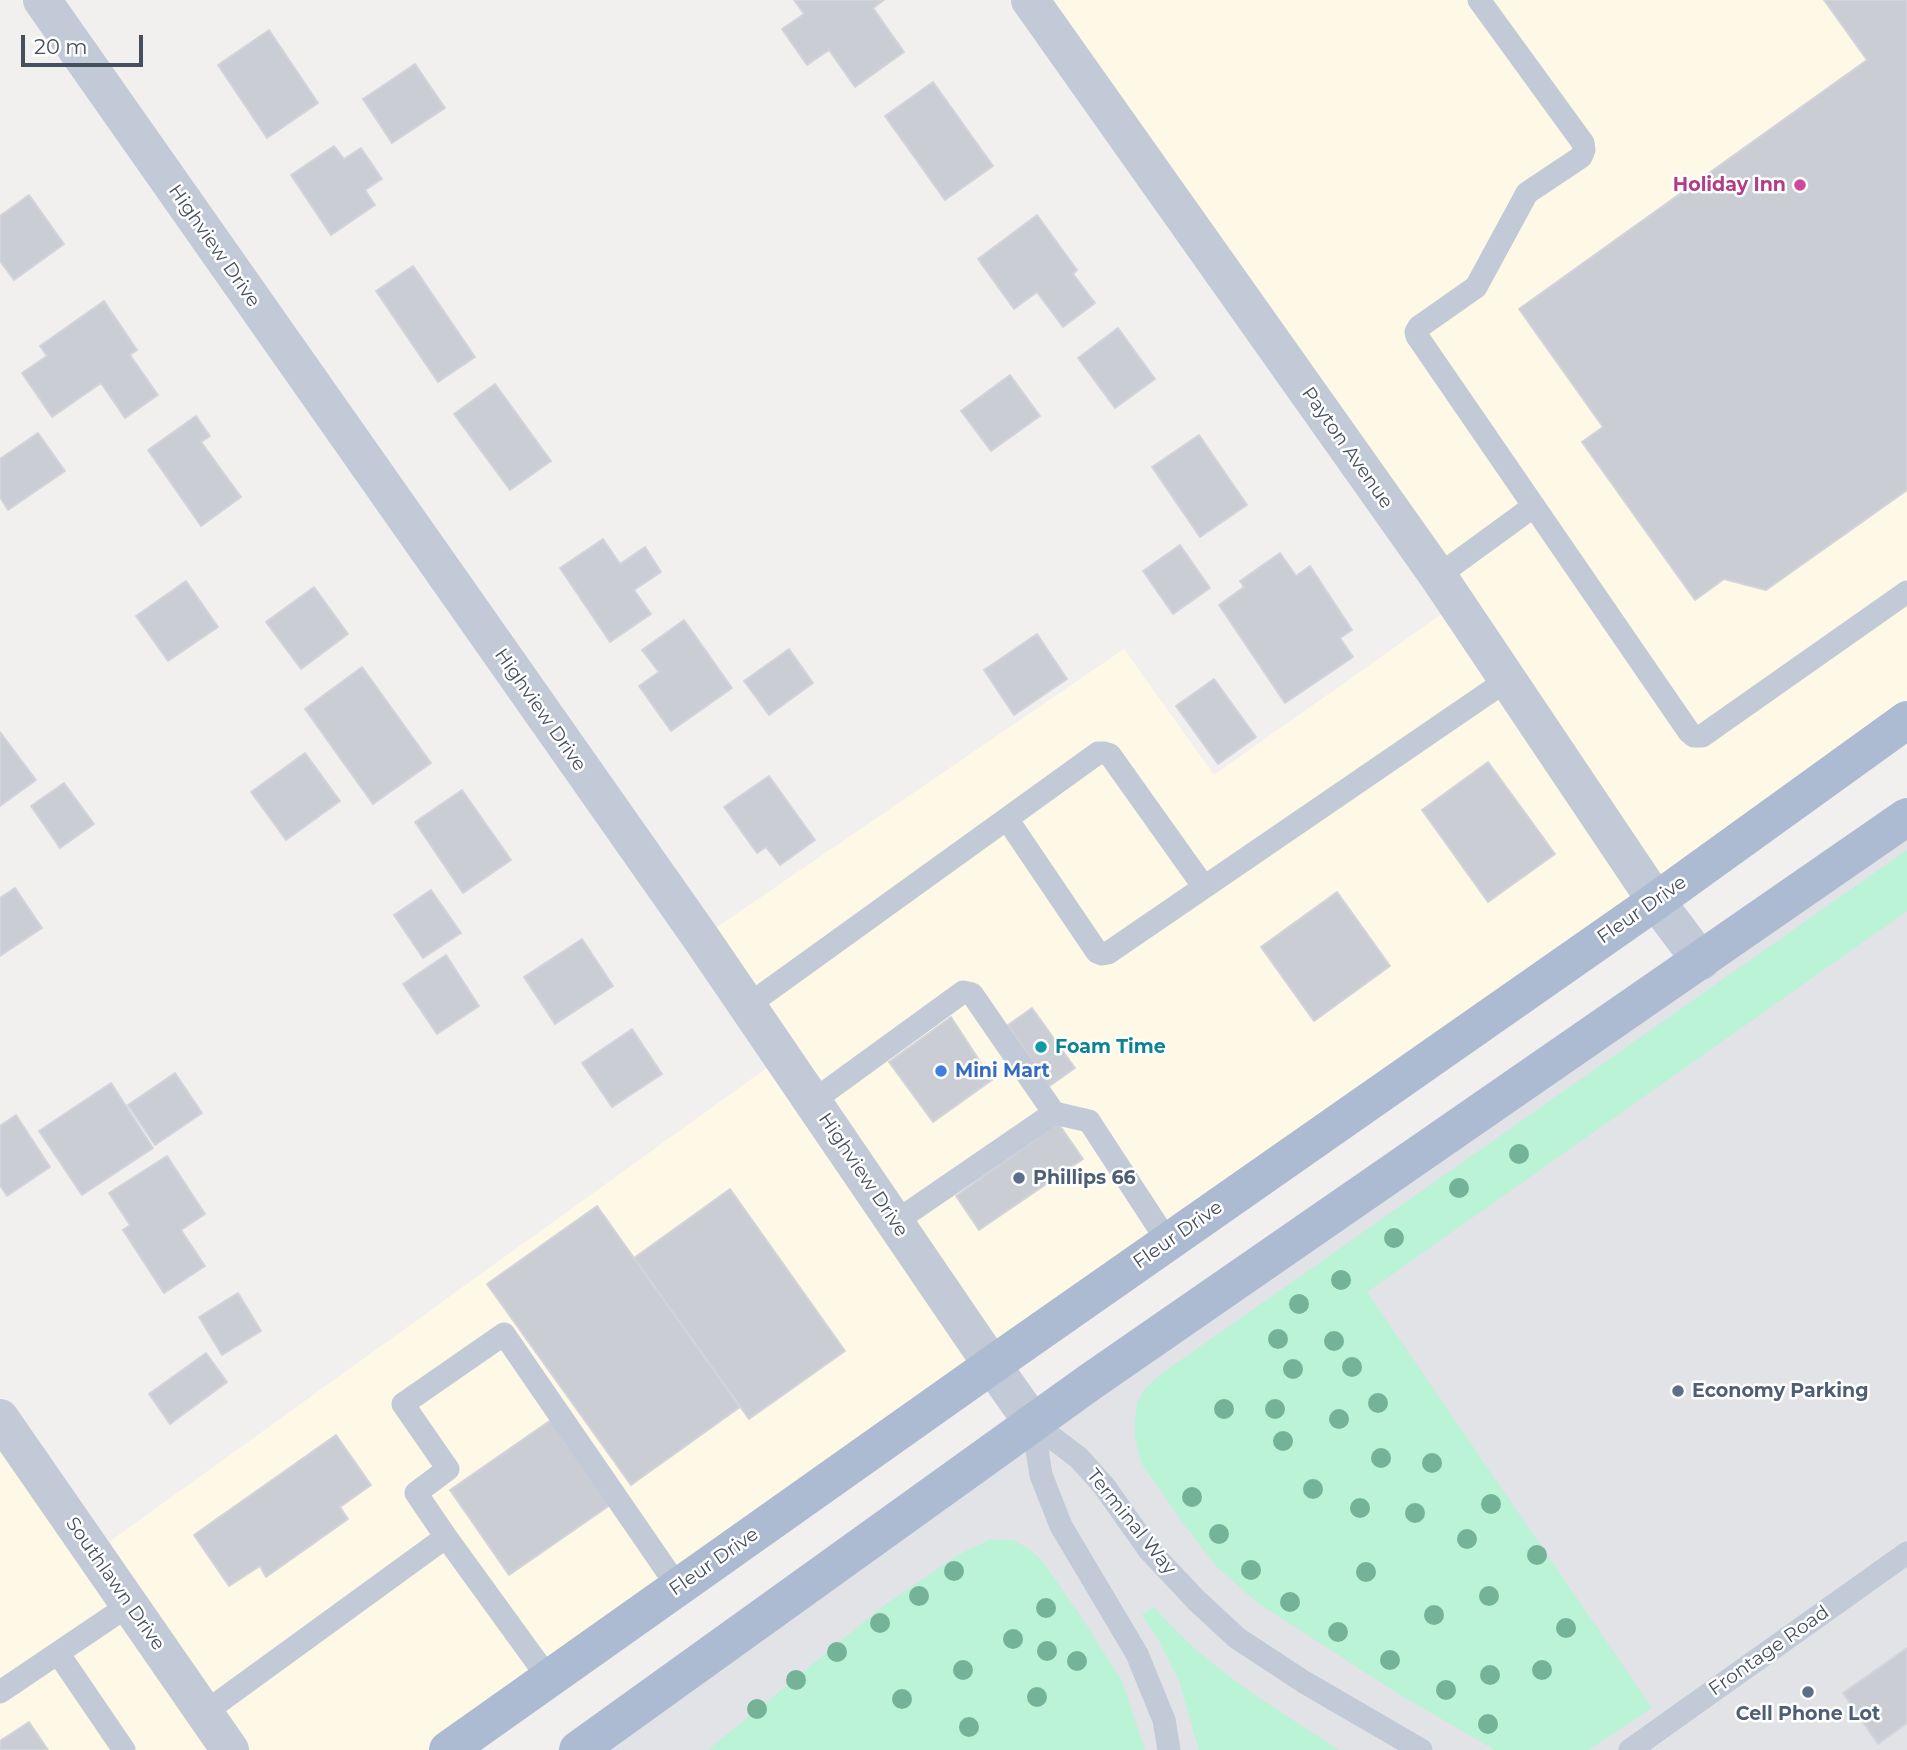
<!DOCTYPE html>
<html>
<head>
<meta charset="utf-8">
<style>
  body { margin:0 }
  #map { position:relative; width:1907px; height:1750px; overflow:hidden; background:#f2efef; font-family:Montserrat,sans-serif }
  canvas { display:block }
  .scale { position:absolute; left:21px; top:35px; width:122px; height:32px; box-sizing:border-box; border:4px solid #45505f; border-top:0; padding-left:9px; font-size:21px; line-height:24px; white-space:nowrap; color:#45505f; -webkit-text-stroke:5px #fff; paint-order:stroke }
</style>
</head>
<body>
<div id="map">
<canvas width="1907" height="1750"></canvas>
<div class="scale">20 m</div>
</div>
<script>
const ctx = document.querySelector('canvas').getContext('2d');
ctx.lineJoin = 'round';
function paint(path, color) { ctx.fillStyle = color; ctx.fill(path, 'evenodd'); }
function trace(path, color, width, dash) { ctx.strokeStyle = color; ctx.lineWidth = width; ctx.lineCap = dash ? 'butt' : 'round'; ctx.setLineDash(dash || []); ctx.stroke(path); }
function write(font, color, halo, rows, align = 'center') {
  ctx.font = font + ' Montserrat,sans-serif'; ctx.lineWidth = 5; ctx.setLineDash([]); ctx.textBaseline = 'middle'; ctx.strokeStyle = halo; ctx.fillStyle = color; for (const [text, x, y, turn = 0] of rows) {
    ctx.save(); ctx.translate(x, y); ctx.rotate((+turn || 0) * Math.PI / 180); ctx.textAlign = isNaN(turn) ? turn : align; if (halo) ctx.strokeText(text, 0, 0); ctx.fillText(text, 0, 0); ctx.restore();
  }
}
paint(new Path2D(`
  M1030,0H1907V720L448,1750H0V1429L94,1553L782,1057L701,938L1124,649L1214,775L1456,604Z`), '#fef9e7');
paint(new Path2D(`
  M1907,817V1750H578Z`), '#e1e3e7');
paint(new Path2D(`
  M1907,850V911L1367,1292L1652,1708L1588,1750H1495L1397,1693L1258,1603L1217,1567L1185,1526L1142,1464L1135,1439V1420L1137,1403L1145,1389L1157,1377Z
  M989,1540H1013L1029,1549L1044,1563L1085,1623L1122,1681L1145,1750H708L886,1604L958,1555Z
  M1154,1607C1205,1668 1273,1706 1339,1750H1199L1179,1681L1159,1641L1142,1615Z`), '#baf3d5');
const building = new Path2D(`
  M794,0H884L873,8L904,52L855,87L829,50L807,65L782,29L804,14Z
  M1824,0H1907V490L1766,590L1724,579L1695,600L1582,442L1603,427L1519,309L1867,60Z
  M269,30L318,103L267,138L218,65Z
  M415,64L445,108L392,143L363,99Z
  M933,82L993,166L945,200L885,116Z
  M334,146L344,159L361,148L382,179L365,190L375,205L331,235L291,175Z
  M29,195L64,244L14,280L0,261V216Z
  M1037,215L1077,270L1073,274L1095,303L1063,327L1037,292L1014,309L978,259Z
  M413,266L475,357L438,382L376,291Z
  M104,301L137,350L130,355L158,395L125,418L101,383L52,417L22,373L47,356L40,346Z
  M1118,328L1155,379L1115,408L1078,358Z
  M1010,375L1040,416L991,451L961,411Z
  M495,384L551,461L510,490L454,414Z
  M196,416L210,436L201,442L241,497L201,526L148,450Z
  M38,433L65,471L8,510L0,497V459Z
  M1199,435L1247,505L1200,537L1152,467Z
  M603,539L620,564L645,547L661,572L634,590L651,614L610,642L560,568Z
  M1180,545L1210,588L1173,614L1143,571Z
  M1280,553L1296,576L1310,566L1352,630L1340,638L1353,657L1285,703L1219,605L1244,587L1240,581Z
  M186,581L218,627L168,661L136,616Z
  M314,587L348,634L301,669L266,622Z
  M684,620L732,688L671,731L639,686L659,672L642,650Z
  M1037,634L1067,679L1014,715L984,670Z
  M789,649L813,683L769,715L744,681Z
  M362,667L431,763L373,804L305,709Z
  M1214,679L1256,737L1218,764L1176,706Z
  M0,732L36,780L0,806Z
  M305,753L340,801L286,840L251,792Z
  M1488,762L1555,854L1488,902L1422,810Z
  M769,776L815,840L780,865L766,847L757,853L724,807Z
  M64,783L94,824L60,848L31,806Z
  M462,790L511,860L463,893L415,822Z
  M15,888L42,928L0,956V898Z
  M431,890L461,933L423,958L394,915Z
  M1337,892L1390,966L1314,1021L1261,947Z
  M582,939L613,986L555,1024L524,977Z
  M446,955L479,1006L437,1034L403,984Z
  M1032,1008L1075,1068L1048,1087L1008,1025Z
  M951,1017L992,1080L933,1122L889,1062Z
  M632,1029L662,1074L612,1107L582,1063Z
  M175,1073L202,1113L155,1145L128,1105Z
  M111,1083L153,1148L82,1195L39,1131Z
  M16,1115L50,1167L7,1196L0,1185V1126Z
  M1058,1123L1083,1159L979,1230L956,1196Z
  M167,1156L205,1214L181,1230L205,1266L164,1293L123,1230L130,1225L109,1193Z
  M730,1189L845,1351L749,1419L634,1258Z
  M597,1206L740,1407L631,1485L487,1284Z
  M238,1293L261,1331L222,1355L199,1317Z
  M206,1353L227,1382L170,1424L149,1394Z
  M551,1420L610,1505L509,1575L450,1490Z
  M336,1435L371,1485L340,1507L348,1519L266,1577L260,1566L229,1586L194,1535Z
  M1907,1648V1723L1878,1744L1843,1693Z
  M29,1722L48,1750H0V1741Z`);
paint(building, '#cbcdd5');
trace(building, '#d3d4db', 2);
trace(new Path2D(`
  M1479,0L1583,143L1584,150L1581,157L1527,193L1476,287L1419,327L1416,332L1417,336L1689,732L1694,736H1702L1907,592
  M1438,576L1534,506
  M1007,819L1097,952L1102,954L1108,953L1507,680
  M747,1006L1098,753H1104L1110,755L1204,887
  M813,1101L963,992L972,994L1054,1113L1089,1121L1168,1242
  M895,1222L1054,1113
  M1033,1423L1079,1458L1104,1486L1150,1551L1196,1600L1237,1638L1304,1682L1421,1750
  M1033,1423L1041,1475L1061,1526L1137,1654L1164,1720L1169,1750
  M446,1537L416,1493L448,1469L403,1404L504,1334L678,1587
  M58,1653L124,1750
  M0,1692L129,1605
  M204,1713L446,1537L549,1679
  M1630,1750L1907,1553`), '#c1cad6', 23);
trace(new Path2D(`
  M42,0L701,938L992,1365L1033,1423
  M1030,0L1438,576L1656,901L1701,961
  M0,1418L230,1750`), '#c1cad6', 38);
trace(new Path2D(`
  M448,1750L992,1365L1656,901L1907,720
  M578,1750L1090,1382L1907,817`), '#acbbd1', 38);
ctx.fillStyle = '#75b399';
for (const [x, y] of [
  [1519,1154],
  [1459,1188],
  [1394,1238],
  [1341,1280],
  [1299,1304],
  [1278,1339],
  [1334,1341],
  [1352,1367],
  [1293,1369],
  [1378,1403],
  [1224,1409],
  [1275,1409],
  [1339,1419],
  [1283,1441],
  [1381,1458],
  [1432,1463],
  [1313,1489],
  [1192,1497],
  [1491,1504],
  [1360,1508],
  [1415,1513],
  [1219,1534],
  [1467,1539],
  [1537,1555],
  [1251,1570],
  [954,1571],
  [1366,1572],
  [919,1596],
  [1489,1596],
  [1290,1602],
  [1046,1608],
  [1434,1615],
  [880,1623],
  [1566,1628],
  [1338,1632],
  [1013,1639],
  [1047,1651],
  [837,1652],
  [1390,1660],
  [1077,1661],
  [963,1670],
  [1542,1670],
  [1490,1675],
  [796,1680],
  [1446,1690],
  [1037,1697],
  [902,1699],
  [757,1709],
  [1488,1724],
  [969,1727]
]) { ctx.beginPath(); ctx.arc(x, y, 10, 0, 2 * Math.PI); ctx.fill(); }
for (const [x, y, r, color] of [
  [1800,185,7,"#d1479c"],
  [1041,1047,7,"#0f9aa8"],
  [941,1071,7,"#3f7fe0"],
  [1019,1178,7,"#5c6f8a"],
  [1678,1391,7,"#5c6f8a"],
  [1808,1692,7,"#5c6f8a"]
]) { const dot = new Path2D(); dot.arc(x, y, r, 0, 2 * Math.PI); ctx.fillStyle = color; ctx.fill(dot); trace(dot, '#fff', 2.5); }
write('bold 19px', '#b23c85', '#fff', [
  ["Holiday Inn",1786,185]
], 'right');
write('19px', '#45505f', '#fff', [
  ["Highview Drive",214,246,55],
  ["Payton Avenue",1347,448,55],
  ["Highview Drive",540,710,55],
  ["Fleur Drive",1642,910,-35],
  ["Highview Drive",863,1175,56],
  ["Fleur Drive",1178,1235,-35],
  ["Terminal Way",1131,1522,51],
  ["Fleur Drive",714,1562,-35],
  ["Southlawn Drive",115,1584,55],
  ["Frontage Road",1769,1651,-35]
]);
write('bold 19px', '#0d838f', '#fff', [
  ["Foam Time",1055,1047]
], 'left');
write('bold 19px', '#366cbe', '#fff', [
  ["Mini Mart",955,1071]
], 'left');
write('bold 19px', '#4e5e75', '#fff', [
  ["Phillips 66",1033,1178],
  ["Economy Parking",1692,1391],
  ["Cell Phone Lot",1808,1714,"center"]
], 'left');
</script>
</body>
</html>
